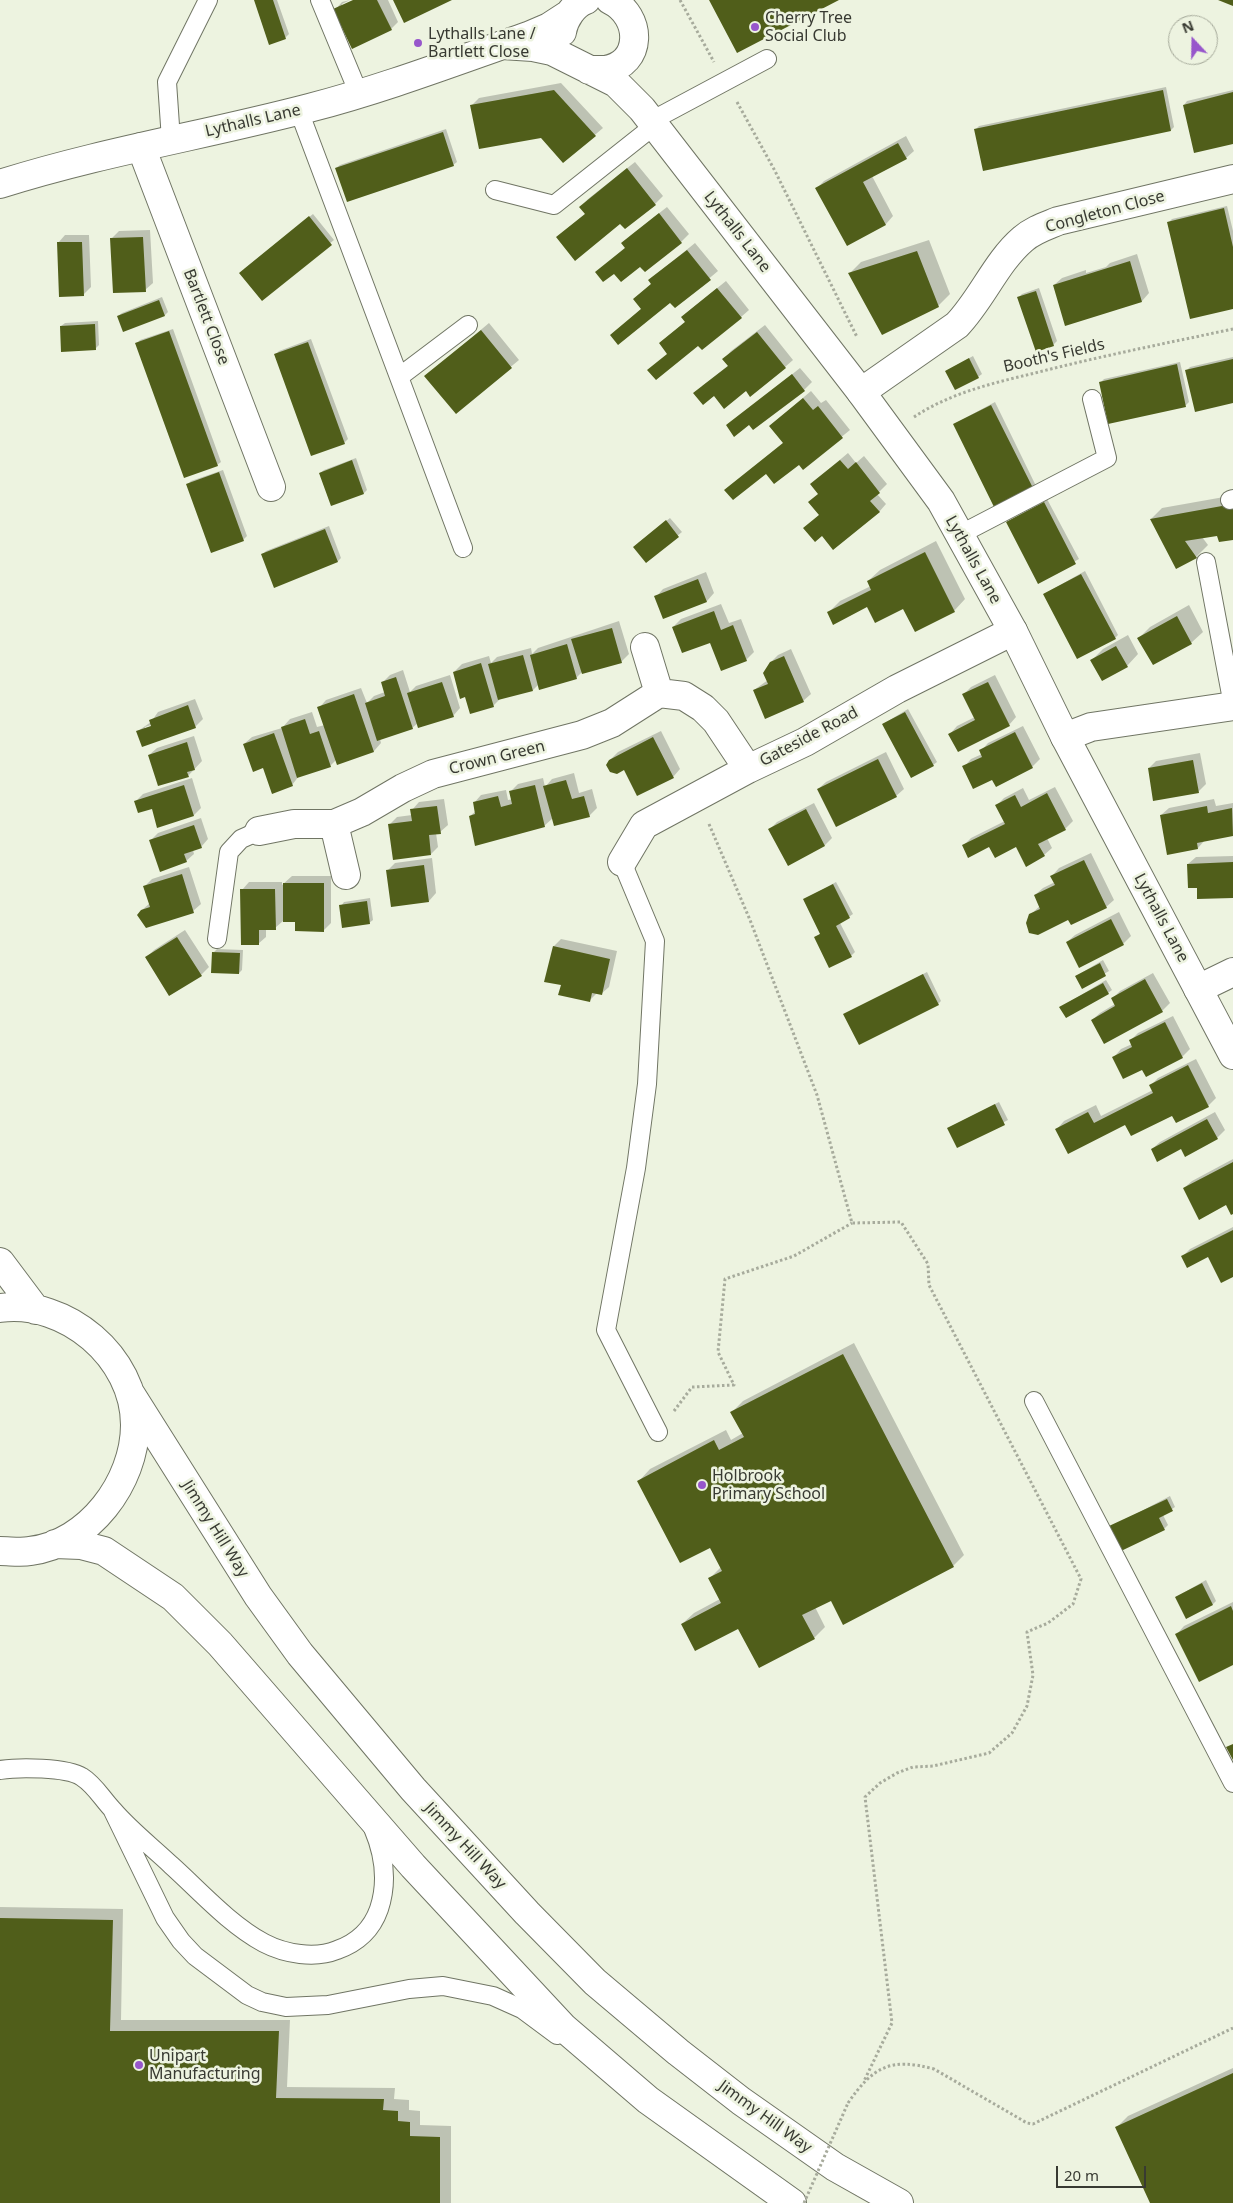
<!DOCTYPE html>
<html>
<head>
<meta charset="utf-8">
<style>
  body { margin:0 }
  #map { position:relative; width:1233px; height:2203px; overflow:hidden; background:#edf3e0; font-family:"Noto Sans",sans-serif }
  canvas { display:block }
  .north { position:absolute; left:1168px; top:15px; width:50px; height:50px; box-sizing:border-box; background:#edf3e0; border:1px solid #a5a99a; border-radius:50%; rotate:339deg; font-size:14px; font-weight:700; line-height:20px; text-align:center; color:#383a32 }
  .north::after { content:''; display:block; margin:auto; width:18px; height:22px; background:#9756cb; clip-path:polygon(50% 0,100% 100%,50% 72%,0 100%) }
  .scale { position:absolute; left:1056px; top:2166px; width:90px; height:22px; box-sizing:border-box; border:2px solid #383a32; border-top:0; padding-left:6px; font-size:15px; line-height:18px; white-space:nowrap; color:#383a32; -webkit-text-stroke:4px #edf3e0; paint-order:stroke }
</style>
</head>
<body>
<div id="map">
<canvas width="1233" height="2203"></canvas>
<div class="north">N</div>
<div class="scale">20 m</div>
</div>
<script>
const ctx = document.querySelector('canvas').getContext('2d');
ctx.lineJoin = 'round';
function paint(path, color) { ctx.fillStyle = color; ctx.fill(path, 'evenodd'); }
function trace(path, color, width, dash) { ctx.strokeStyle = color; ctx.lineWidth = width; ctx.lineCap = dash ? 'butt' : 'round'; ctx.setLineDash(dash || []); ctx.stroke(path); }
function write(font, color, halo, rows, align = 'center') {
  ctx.font = font + ' "Noto Sans",sans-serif'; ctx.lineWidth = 5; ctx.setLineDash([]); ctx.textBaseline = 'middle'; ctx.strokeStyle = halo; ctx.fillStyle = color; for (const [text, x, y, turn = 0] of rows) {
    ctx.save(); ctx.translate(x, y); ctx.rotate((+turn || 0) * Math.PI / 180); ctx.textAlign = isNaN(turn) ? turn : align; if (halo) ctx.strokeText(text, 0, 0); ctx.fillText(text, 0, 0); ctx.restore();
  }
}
paint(new Path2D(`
  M255,0H277L289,34L285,38Z
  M350,0L342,4V7L356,0H388L398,22L391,29L335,10L342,2Z
  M561,83L603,128L563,162L541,136L472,105L479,98Z
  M1166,87L1174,127L1171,130H975L979,126Z
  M1233,90V142L1184,105L1187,101Z
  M446,129L457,162L453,165L336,168L340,165Z
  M906,136L914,151L906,158L872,176L893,216L886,224L847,245L817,188L824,181Z
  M635,162L663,196L655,204L625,228L621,222L557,237L586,213L581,207L588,199Z
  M1227,206L1233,231V308L1168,223L1172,219Z
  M667,207L689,234L681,242L645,270L641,266L615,272H597L626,247L630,236Z
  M313,214L334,240L262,299L244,269Z
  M150,230L153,283L145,290L112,238L119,231Z
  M65,235H89L91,287L83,295L58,243Z
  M929,240L950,294L938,306L850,273L861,262Z
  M695,243L718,271L675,307L671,301L612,335L642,308L634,299L652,283L658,273Z
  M1137,254L1149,293L1142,301L1054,285L1062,278L1086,270V273L1106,267L1110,263Z
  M726,281L749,310L741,317L698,344L668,353L660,343L686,321L683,317L690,310Z
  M1039,288L1057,341L1053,345L1019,297L1022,294Z
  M162,297L168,312L165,315L118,316L122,313Z
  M98,321L99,345L95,349L61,326L65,323Z
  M489,323L519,360L456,412L426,376Z
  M765,325L793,360L785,367L746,389L714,395L702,386L729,365L724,359L731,351Z
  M173,329L221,462L217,465L137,343L140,340Z
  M311,339L348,439L344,443L276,354L279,351Z
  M973,356L982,374L978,377L946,371Z
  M1233,357V402L1187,370L1190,367Z
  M1180,362L1189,402L1186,405L1109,423L1101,382L1104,379Z
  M800,368L812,382L804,390L754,429L749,423L727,426Z
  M811,391L821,403L826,400L850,430L803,468L799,463L766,472L726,490L784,442L770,426Z
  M995,402L1037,488L1034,491L954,424Z
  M848,453L856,463L864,456L887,484L877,494L886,504L879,512L822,534L805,528L820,514L819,493L811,484Z
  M356,458L367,490L364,493L332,505L320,473L324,470Z
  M223,470L247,536L243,540L187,485L191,481Z
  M1224,497L1233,538L1218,533L1202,537L1208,545L1196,557L1177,567L1151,519L1162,508Z
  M1047,499L1079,559L1038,582L1007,522Z
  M670,518L682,532L646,561L638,543Z
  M329,526L341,558L338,561L274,586L262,555L266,551Z
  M936,541L965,599L954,611L868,605L828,613L840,601L871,586L868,581L880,570Z
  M1085,571L1118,635L1115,638L1044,594Z
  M706,572L714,593L707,601L664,618L656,597L663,589Z
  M721,604L729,623L741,619L754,652L746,660L710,641L673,627L681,619Z
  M1189,605L1203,632L1191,643L1139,638L1150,627Z
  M619,621L629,654L621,662L582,672L576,678L539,684L533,690L501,698L493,706L466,696L454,672L462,664L489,656L491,663L497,657L531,648L532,654L538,648Z
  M1128,635L1138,654L1127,666L1092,660L1103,649Z
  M791,649L811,694L803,701L754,690L768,680L770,663L778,655Z
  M403,670L410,692L416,686L450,675L460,708L453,716L418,723L412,728L380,739L381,743L374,751L338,763L337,759L330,766L299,776L292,785L263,766L244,744L252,737L282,728L290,719L312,712L317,727L325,725L319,708L326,700L361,688L367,703L374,696L385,692L382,683L390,675Z
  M995,675L1016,717L1009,725L950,734L957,726L975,717L964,694L971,687Z
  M195,699L203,719L195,727L138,731L151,722L158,712ZM157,723L158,725L145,729V727Z
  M908,709L937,762L933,765L883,724Z
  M1023,726L1040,759L1032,767L993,778L964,767L971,759L982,754L981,751L988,743Z
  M661,731L680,769L673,777L625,768L610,760L618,752Z
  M194,736L202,761L188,776L149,755L157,748Z
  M886,752L904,789L896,796L818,789L826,782Z
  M1200,753L1206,784L1198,792L1149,768L1156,761Z
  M574,773L579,793L592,789L597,808L589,816L553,818L544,826L470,816L476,811L474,803L481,795L506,790L508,800L513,799L511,791L518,784L543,778L545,787L552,779Z
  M192,778L201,808L194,815L153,807L136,801L143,794Z
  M1055,787L1073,821L1065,829L1047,838L1052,848L1044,855L1016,846H963L971,838L1005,821L997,805L1004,798L1023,788L1029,800Z
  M444,799L448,825L440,832L436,833L438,847L431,854L390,824L397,817L412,815V810L419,802Z
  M1214,799L1216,806L1233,803V835L1205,840L1198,848L1168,853L1161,815L1169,808Z
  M814,803L832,838L825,845L788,865L770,829L777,822Z
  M201,818L208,839L201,847L193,850L194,854L186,861L150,841L158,833Z
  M1091,853L1114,900L1106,907L1069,919L1030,915L1040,906L1035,895L1043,888L1055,882L1052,876L1059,868Z
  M1233,856V897L1198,886L1188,864L1196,857Z
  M432,858L436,893L429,901L388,870L395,863Z
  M189,867L201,904L193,911L142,910L150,903L144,887L152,879Z
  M292,876H331V923L324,930L296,921H283L275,928H266V937L258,944L242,890L249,882H282V885Z
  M836,882L853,914L840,923L855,952L851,956L815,938L821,933L804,900Z
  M370,898L373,920L369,923L341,906L344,902Z
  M1119,912L1131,936L1123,944L1079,966L1067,942L1075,935Z
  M185,930L209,967L201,975L170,995L146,958L154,950Z
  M561,939L617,951L609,987L601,994L597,993L589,1001L562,984L554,946Z
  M217,949L243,950L242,970L239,973L214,952Z
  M1103,960L1109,971L1082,987L1076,976Z
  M927,972L941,1001L938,1004L845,1015Z
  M1153,973L1170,1003L1162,1011L1092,1020L1100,1013L1115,1004L1112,999L1120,991Z
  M1106,980L1112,990L1108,993L1061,1007Z
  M1173,1016L1190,1049L1182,1057L1143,1068L1114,1057L1121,1049L1132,1044L1130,1041L1138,1033Z
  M1196,1059L1216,1098L1208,1106L1126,1123L1057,1129L1064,1121L1096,1105L1101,1116L1153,1090L1151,1085L1158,1078Z
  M999,1102L1008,1120L958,1146L948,1128Z
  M1215,1112L1225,1130L1217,1138L1182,1147L1152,1149L1160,1142Z
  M1233,1159V1213L1226,1204L1184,1188L1192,1181Z
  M1233,1227V1275L1208,1255L1183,1256L1190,1249Z
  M854,1343L964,1555L953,1566L831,1599L815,1607L825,1627L814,1638L739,1627L682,1624L694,1613L720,1599L710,1578L721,1567L710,1546L639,1481L650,1469L726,1430L731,1440L743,1433L732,1412L743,1401Z
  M1170,1496L1175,1507L1163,1515L1168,1525L1164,1529L1111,1527Z
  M1206,1580L1216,1601L1213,1604L1176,1597Z
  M1233,1602V1663L1177,1634L1184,1626Z
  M0,1907L123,1909L121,2020H290L287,2087L395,2088L394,2099L409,2100V2110L420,2111V2125L451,2126V2203H0Z
  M1233,2068V2203H1152L1117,2127L1128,2116Z`), '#0003');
paint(new Path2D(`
  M254,0H273L286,39L269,45Z
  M353,0H377L392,30L352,49L333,9Z
  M393,0H452L404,23Z
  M709,0H839L737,53Z
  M1218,0H1233V6Z
  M554,90L596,136L563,163L541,138L479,149L470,105Z
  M1163,90L1171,131L983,171L974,129Z
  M1233,92V144L1194,153L1183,105Z
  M443,132L454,166L347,202L335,168Z
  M898,143L907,159L863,182L886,225L847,246L815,188Z
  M627,168L656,205L625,229L620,224L575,261L556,237L585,214L579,207Z
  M1224,208L1233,247V309L1190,319L1167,222Z
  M659,213L682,243L645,272L640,267L621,282L614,274L603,282L595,272L625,248L621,243Z
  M309,216L332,245L262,301L239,273Z
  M143,237L146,292L113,293L110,238Z
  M57,242H82L84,296L59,297Z
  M687,250L711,280L675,308L670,303L618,345L610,335L641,309L633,299L651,284L648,280Z
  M917,251L939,307L882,335L848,273Z
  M1130,261L1142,302L1065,326L1053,285Z
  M717,288L742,318L702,350L698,346L656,380L647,370L667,354L659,343L685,322L681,317Z
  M1036,291L1054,346L1036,352L1017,297Z
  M159,300L165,316L123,332L117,316Z
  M95,324L96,350L61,352L60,326Z
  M481,330L512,368L456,414L424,376Z
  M169,331L218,466L184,478L135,343Z
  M757,332L786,368L750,397L746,391L724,409L714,396L703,405L693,393L728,366L722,359Z
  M308,342L345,444L311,456L274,354Z
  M969,358L979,378L955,390L945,371Z
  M1233,359V403L1195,412L1185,370Z
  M1177,364L1186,407L1108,424L1099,382Z
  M792,374L805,391L753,430L749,425L734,437L726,425Z
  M803,398L813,410L818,406L843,438L803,470L799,465L774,484L766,474L733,500L724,490L783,443L769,426Z
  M991,405L1035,492L996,511L953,424Z
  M352,460L364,494L331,506L319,473Z
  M840,460L848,469L856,462L880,493L870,501L880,512L833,550L822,536L815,542L803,528L819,515L808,502L818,494L810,484Z
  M219,472L244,541L211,553L186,484Z
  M1044,502L1076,564L1038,584L1006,522Z
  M1233,504V540L1219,542L1217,536L1185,541L1197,558L1176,569L1150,519Z
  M666,520L679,537L646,563L633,547Z
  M325,529L338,562L274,588L261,554Z
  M925,552L955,612L915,632L903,609L875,623L867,607L833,625L827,612L871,590L867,581Z
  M1081,574L1116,639L1077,659L1043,594Z
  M698,579L707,602L663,619L654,596Z
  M714,611L721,630L733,625L747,661L721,671L710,643L682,653L672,627Z
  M1177,616L1192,644L1153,665L1137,638Z
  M612,628L622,663L582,674L571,639Z
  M567,644L577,679L539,690L530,655Z
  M1116,646L1128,667L1102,681L1090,660Z
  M523,655L533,691L498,700L488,664Z
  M784,656L804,702L765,719L753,690L768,684L763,673L770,662Z
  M481,663L494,707L470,714L465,697L460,699L453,672Z
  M396,677L413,729L377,741L365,703L385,696L381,682Z
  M442,682L454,717L418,728L407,693Z
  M988,682L1010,726L958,752L948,734L975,720L962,694Z
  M354,694L374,752L337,765L317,707Z
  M188,705L196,728L142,747L136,731L151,726L149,720Z
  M905,712L934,766L911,778L882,724Z
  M305,719L310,734L319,731L331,767L297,778L281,727Z
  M1015,732L1033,768L996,787L992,780L973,789L962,766L982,757L979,750Z
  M274,733L293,786L272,794L263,768L253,772L243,744Z
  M653,737L674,778L637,796L624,770L617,774L610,772L606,765L609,760Z
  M187,742L195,770L187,772L189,777L158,786L148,755Z
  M878,759L897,797L836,827L817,789Z
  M1193,760L1199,793L1153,801L1148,768Z
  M566,780L572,799L584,796L590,817L554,826L543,786Z
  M184,785L194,816L157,828L152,809L138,813L134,801Z
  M535,785L545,827L475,846L469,816L475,814L473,802L498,796L501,807L512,804L509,791Z
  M1047,793L1066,830L1038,844L1045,856L1026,867L1016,847L995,858L989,847L968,858L962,845L1005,824L995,805L1015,795L1021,807Z
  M437,806L441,834L429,835L431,855L393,860L388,824L412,821L410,809Z
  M1207,806L1208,813L1232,808L1233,836L1197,843L1198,849L1167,855L1160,815Z
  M806,809L825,846L788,866L768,829Z
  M194,825L202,848L184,854L187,862L160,872L149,840Z
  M1084,860L1107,908L1071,925L1068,920L1038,935L1029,933L1026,923L1029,914L1040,909L1034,895L1055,885L1050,876Z
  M1233,862V898L1197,899V888H1188L1187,864Z
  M424,865L429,902L391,907L386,870Z
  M182,874L194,913L146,928L137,915L141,910L150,907L143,886Z
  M283,883H324V932L295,931V922H283Z
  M833,884L850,918L836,926L852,957L829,968L814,937L820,934L803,899Z
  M240,889H275L276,930H259V945H241Z
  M367,901L370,924L342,928L339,905Z
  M1111,919L1124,945L1079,968L1066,942Z
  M177,937L202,976L169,996L145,957Z
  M553,946L610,959L602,995L592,993L590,1002L558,995L561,985L544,982Z
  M212,952L240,953L239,974L211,973Z
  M1100,963L1106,976L1082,989L1075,976Z
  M923,974L939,1005L859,1045L843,1014Z
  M1145,979L1163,1012L1104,1044L1091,1020L1115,1006L1111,998Z
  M1103,983L1109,994L1066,1018L1059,1007Z
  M1165,1022L1183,1058L1146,1077L1142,1070L1123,1079L1112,1057L1132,1047L1129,1040Z
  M1188,1065L1209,1107L1176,1123L1172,1116L1131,1136L1125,1125L1068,1154L1055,1129L1088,1112L1094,1123L1153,1093L1149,1085Z
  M995,1104L1005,1125L957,1148L947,1128Z
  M1207,1119L1218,1139L1185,1157L1181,1149L1157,1162L1151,1149Z
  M1233,1162V1214L1231,1215L1226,1205L1199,1220L1183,1188Z
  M1233,1230V1277L1221,1283L1208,1257L1187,1268L1181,1256Z
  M843,1354L954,1567L843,1625L831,1601L802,1615L815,1639L759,1668L738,1629L695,1651L681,1624L721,1603L708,1578L722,1571L710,1548L680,1563L637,1481L714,1440L719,1450L744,1437L730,1412Z
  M1167,1499L1173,1511L1159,1518L1165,1530L1121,1551L1109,1526Z
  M1202,1583L1213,1605L1186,1619L1175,1597Z
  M1231,1606L1233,1611V1665L1199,1682L1175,1634Z
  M1233,1744V1760L1226,1747Z
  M0,1918L113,1920L110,2031H279L276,2098L384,2099L383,2110L398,2111V2121L410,2122V2136L440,2137V2203H0Z
  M1233,2073V2203H1150L1115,2127Z`), '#505e1a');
const lane = new Path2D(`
  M320,0L359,94
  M299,111L399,377L468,325
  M651,121L767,59
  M171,140L167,82L208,0
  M495,190L554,205L655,125
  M399,377L463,548
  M1230,500L1233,499
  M959,535L1107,458L1092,399
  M1206,562L1233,705
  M622,862L655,941L647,1084L636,1168L606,1330L658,1432
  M217,939L229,852L241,839L259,831
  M1034,1401L1233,1783
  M0,1770C18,1767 67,1767 82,1777C95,1785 103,1800 113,1810C130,1830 152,1847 171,1865C200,1891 229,1924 264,1943C285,1954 315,1959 337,1950C357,1943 372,1929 379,1909C388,1882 384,1854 373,1828
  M113,1811L165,1918L181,1941L195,1956L247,1995L262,2002L286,2007L328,2005L409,1989L443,1986L493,1996L522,2009L557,2035`);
const street = new Path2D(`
  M141,147L271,487
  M861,392L957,325C982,299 996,262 1023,239C1033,230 1046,226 1058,221L1233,179
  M645,647L659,693
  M1065,737L1091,727L1233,706
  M334,824L346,875
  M259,831L294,824H334L362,812L403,788L433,774L582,735L612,723L659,693L684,696L703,708L716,721L748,769
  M622,862L644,825L748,769L805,742L897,689L1013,631
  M1198,989L1233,972`);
const secondary = new Path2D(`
  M562,32C564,19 574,4 586,0
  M502,45L533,47L552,51L616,83L642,109L861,392L941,501L1013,631L1065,737L1233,1055
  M589,70C594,70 600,70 605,70C643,64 643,16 610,0
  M0,184C101,152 206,135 309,108C383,89 456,61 528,36L549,27L569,14`);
const highway = new Path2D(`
  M0,1262L36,1310
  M0,1308C66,1299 135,1357 135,1425C135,1482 89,1544 30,1551C21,1553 10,1551 0,1551
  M130,1393L258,1596L300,1654L413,1789L527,1913L595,1982L678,2052L741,2101L835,2167L899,2203
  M55,1544L81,1545L104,1551L173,1597L220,1644L413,1866L564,2028L648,2100L792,2203`);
trace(lane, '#707564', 20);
trace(street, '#707564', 30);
trace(secondary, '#707564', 30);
trace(highway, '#707564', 30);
trace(new Path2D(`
  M680,0L714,62
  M737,102L775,171L857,337
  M914,417C950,393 993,383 1035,373C1101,356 1167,343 1233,329
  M709,824L750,920L817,1095L852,1223L901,1222L928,1264L929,1285L1081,1579L1073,1604L1048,1623L1027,1632L1033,1675L1027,1706L1012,1733L989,1753L933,1766L913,1767L897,1773L880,1783L865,1797L892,2023L864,2081
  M674,1411L692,1387L734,1385L718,1352L725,1279L794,1256L852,1223
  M848,2103C873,2067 890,2057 934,2069L1027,2123L1033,2124L1233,2028`), '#a7ab9c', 3, [2.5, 2.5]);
trace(lane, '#fff', 18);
trace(street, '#fff', 28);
trace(secondary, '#fff', 28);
trace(highway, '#fff', 28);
trace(new Path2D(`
  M804,2203L848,2103`), '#a7ab9c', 3, [2.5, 2.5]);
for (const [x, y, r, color] of [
  [755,27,5,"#9756cb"],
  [418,43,5,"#9756cb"],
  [702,1485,5,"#9756cb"],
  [139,2065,5,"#9756cb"]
]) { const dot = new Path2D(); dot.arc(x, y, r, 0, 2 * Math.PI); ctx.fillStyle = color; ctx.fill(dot); trace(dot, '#edf3e0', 2); }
write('16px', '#383a32', '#edf3e0', [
  ["Cherry Tree",765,18],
  ["Social Club",765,36],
  ["Lythalls Lane /",428,34],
  ["Bartlett Close",428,52],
  ["Holbrook",712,1476],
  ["Primary School",712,1494],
  ["Unipart",149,2056],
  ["Manufacturing",149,2074]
], 'left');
write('16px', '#383a32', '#edf3e0', [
  ["Lythalls Lane",253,121,-13],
  ["Congleton Close",1105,212,-15],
  ["Lythalls Lane",737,232,52],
  ["Bartlett Close",206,317,69],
  ["Booth's Fields",1054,356,-13],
  ["Lythalls Lane",973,560,61],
  ["Gateside Road",809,737,-28],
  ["Crown Green",497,758,-14],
  ["Lythalls Lane",1161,918,62],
  ["Jimmy Hill Way",215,1529,58],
  ["Jimmy Hill Way",465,1846,47],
  ["Jimmy Hill Way",765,2117,36]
]);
</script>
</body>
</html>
